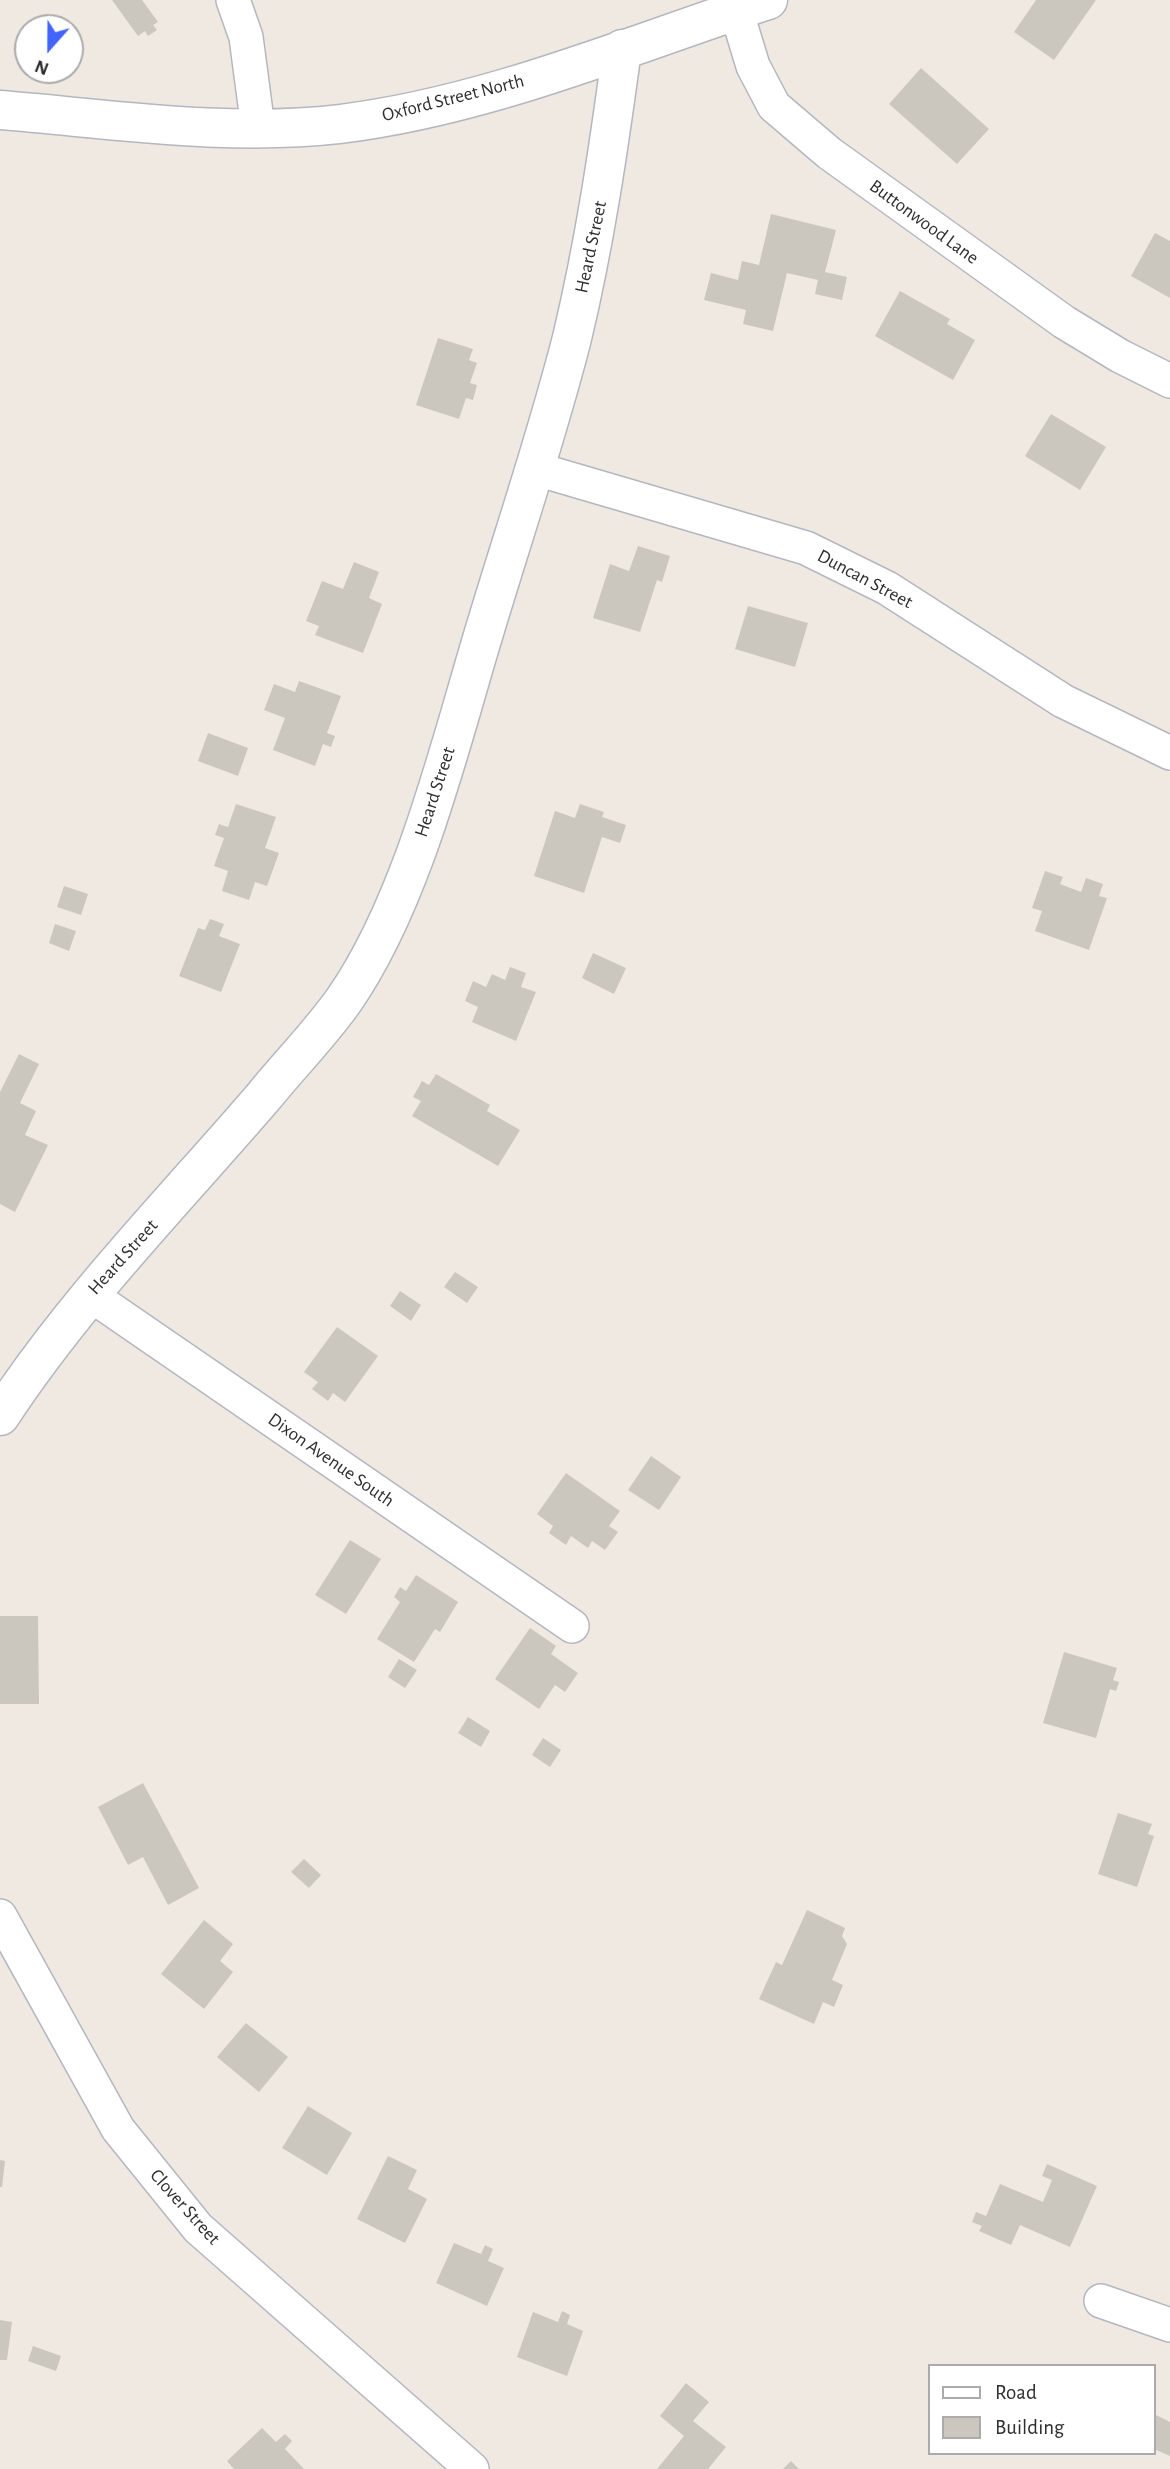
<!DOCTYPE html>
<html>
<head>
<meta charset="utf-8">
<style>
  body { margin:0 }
  #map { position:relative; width:1170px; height:2469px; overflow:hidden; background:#efe9e1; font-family:"Alegreya Sans",sans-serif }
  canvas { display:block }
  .legend { position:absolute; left:928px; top:2364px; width:228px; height:91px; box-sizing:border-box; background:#fff; border:2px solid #ababab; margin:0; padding:9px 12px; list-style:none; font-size:21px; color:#2e2e2e }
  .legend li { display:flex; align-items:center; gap:14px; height:35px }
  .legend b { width:35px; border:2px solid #ababab }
  .north { position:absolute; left:14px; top:14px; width:70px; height:70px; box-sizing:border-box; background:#fff; border:2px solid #ababab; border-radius:50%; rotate:201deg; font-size:19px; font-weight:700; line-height:28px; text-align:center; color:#2e2e2e }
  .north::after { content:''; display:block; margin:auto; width:24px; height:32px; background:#4264fb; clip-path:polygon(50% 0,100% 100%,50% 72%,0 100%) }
</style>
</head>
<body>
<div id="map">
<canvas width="1170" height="2469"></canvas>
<ul class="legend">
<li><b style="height:9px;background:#fff"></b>Road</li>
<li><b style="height:19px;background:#cbc7bf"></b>Building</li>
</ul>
<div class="north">N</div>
</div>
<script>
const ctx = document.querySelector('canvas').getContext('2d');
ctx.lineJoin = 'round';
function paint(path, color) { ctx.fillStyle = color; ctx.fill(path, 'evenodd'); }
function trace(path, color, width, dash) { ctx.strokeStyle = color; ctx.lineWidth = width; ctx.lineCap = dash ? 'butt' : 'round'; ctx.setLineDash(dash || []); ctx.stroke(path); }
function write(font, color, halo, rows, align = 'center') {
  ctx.font = font + ' "Alegreya Sans",sans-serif'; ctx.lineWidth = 5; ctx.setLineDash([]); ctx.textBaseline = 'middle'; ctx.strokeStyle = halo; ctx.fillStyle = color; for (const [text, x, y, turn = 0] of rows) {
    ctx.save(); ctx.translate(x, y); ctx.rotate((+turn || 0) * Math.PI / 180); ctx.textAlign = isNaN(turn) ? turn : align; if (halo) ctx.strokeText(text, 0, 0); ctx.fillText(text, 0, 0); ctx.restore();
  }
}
paint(new Path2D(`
  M112,0H142L158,22L153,25L157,30L148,36L145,31L138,36Z
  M1036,0H1096L1054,60L1014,32Z
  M921,68L989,129L957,164L889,104Z
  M771,214L836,230L825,272L847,277L842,300L815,294L818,280L787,273L773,331L743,324L746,310L704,300L711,273L738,280L742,261L759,265Z
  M1155,233L1170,241V298L1131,276Z
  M900,291L950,319L947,324L975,340L953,380L875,336Z
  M438,338L473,349L469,360L477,363L470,383L477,385L473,400L466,398L459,419L416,405Z
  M1051,414L1106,447L1080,490L1025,456Z
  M638,546L670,556L662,582L657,580L640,632L593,618L610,564L629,571Z
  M354,562L379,572L369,598L382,604L363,653L315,635L319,626L306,621L322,581L343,589Z
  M748,606L808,623L795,667L735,649Z
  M299,681L341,696L327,733L335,736L331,747L323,744L315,766L273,750L285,718L264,710L274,684L295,692Z
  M208,733L248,748L238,776L198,761Z
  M236,804L276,817L265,848L279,853L267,886L255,882L249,900L222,891L228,871L214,866L224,838L215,835L219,824L228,827Z
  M580,804L604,812L602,817L626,825L620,843L602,837L584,893L534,876L555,811L575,818Z
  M1045,871L1063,877L1060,884L1081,892L1086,878L1103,884L1099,896L1107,898L1089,950L1035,931L1042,911L1032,908Z
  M64,886L88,894L81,915L57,907Z
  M210,919L224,924L219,936L240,944L221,992L179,976L198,928L205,930Z
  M55,924L76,931L69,951L49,943Z
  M593,953L626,968L614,994L582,978Z
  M510,967L526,973L521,987L536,992L516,1041L472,1022L478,1007L465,1001L473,981L486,987L492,974L505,980Z
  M19,1054L39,1064L20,1103L36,1111L25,1135L48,1145L15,1212L0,1204V1092Z
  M436,1074L490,1105L487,1111L520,1130L498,1166L412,1116L421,1101L413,1097L422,1081L429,1085Z
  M455,1272L478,1287L467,1303L444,1287Z
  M400,1291L421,1305L411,1321L390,1306Z
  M337,1327L378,1356L345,1402L333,1393L328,1401L312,1389L318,1382L304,1372Z
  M651,1456L681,1477L659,1510L628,1490Z
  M566,1473L620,1511L609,1526L618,1532L605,1550L592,1541L588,1548L571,1536L566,1545L549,1533L553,1526L537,1514Z
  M350,1540L381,1559L346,1614L315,1595Z
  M416,1575L458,1602L440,1632L435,1629L414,1662L377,1639L400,1602L394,1597L400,1587L406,1591Z
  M0,1616H38L39,1704H0Z
  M530,1628L556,1646L551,1654L578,1673L565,1692L555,1685L539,1709L495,1679Z
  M1064,1652L1117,1668L1113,1680L1119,1682L1116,1691L1110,1689L1096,1738L1043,1723Z
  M399,1659L417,1670L405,1688L388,1677Z
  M468,1717L490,1731L481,1747L458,1733Z
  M543,1738L561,1750L550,1767L532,1755Z
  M143,1783L199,1888L168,1905L143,1857L128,1865L98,1807Z
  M1118,1813L1152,1824L1148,1834L1154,1836L1137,1887L1098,1874Z
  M304,1859L321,1875L309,1888L291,1872Z
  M807,1910L845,1928L842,1936L847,1944L832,1980L843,1985L834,2007L823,2002L814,2024L759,1999L776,1962L782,1965Z
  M204,1920L233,1944L220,1961L233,1972L204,2009L161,1974Z
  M246,2023L288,2057L259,2092L217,2057Z
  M308,2106L352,2133L327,2175L282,2148Z
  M388,2156L417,2170L408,2189L427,2199L405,2243L357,2219Z
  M0,2160L5,2161L2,2187H0Z
  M1047,2164L1097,2186L1070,2247L1020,2225L1011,2245L979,2231L982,2226L972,2222L976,2212L986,2216L1000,2184L1043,2202L1052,2180L1042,2176Z
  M454,2243L481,2254L485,2245L493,2249L488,2261L504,2268L487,2306L436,2283Z
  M562,2311L570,2315L567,2324L583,2331L567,2376L517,2357L533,2312L558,2322Z
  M0,2320L12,2322L7,2360H0Z
  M33,2346L61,2356L56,2371L28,2361Z
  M686,2383L709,2402L693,2421L726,2447L708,2469H657L684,2436L660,2416Z
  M1154,2414L1170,2422V2456L1154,2449Z
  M262,2428L276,2442L285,2434L292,2441L285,2449L304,2469H234L227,2461Z
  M791,2461L799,2469H783Z`), '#cbc7bf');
const street = new Path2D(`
  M233,0L246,37L258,128
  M736,10L753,66L774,106L829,153L1064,322L1120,356L1170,381
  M533,468L806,548L887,588L1063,701L1170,753
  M89,1294L572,1626
  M0,1916L118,2129L198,2228L472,2469
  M1101,2301L1170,2325`);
const secondary = new Path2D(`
  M0,110C112,119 228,137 340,124C487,106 627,46 768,0
  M0,1416C76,1300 175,1200 265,1095C291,1063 320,1034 344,1000C409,906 445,765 477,656C508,550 545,444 572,338C595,242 609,146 622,49`);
trace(street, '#b4b7c1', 36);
trace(secondary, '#b4b7c1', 41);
trace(street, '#fff', 33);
trace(secondary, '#fff', 38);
write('19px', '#2e2e2e', '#fff', [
  ["Oxford Street North",453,98,-14],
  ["Buttonwood Lane",924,222,36],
  ["Heard Street",591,247,-78],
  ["Duncan Street",865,579,28],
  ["Heard Street",435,792,-72],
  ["Heard Street",123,1257,-48],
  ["Dixon Avenue South",331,1460,35],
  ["Clover Street",185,2207,48]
]);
</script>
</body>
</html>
